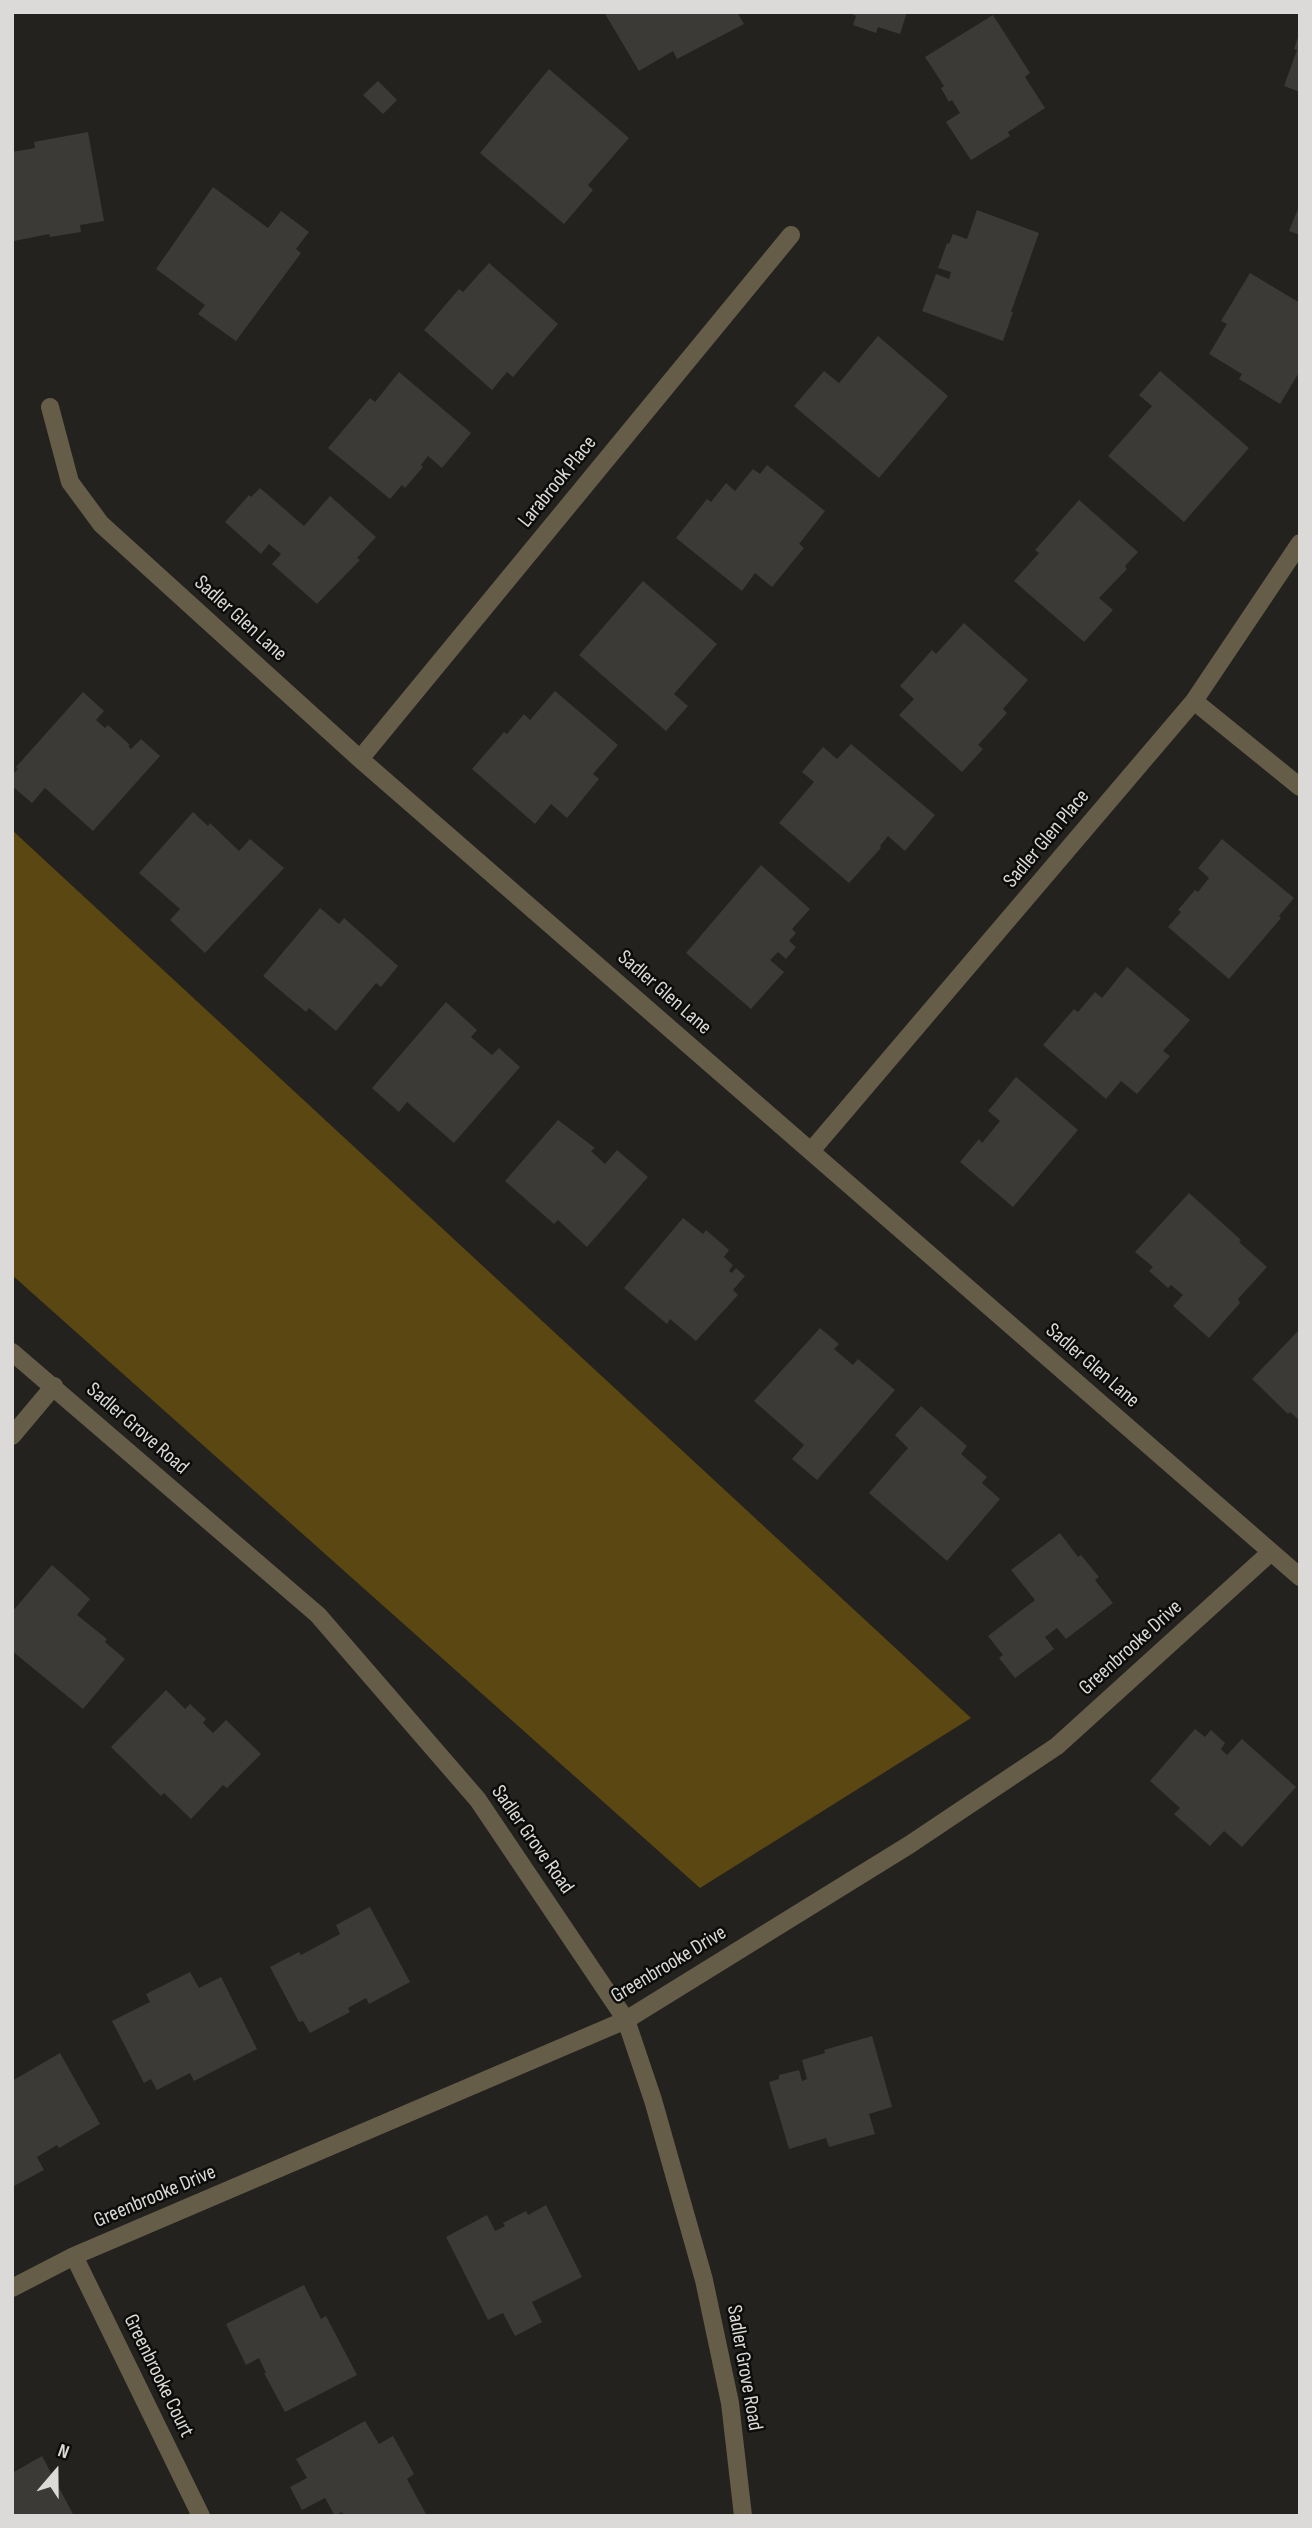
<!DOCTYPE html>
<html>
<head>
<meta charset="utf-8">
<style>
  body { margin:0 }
  #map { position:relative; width:1312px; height:2528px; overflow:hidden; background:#23221f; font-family:"Sofia Sans Condensed",sans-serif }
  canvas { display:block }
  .frame { position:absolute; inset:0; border:14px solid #dbdad8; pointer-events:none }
  .north { position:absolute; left:21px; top:2437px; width:70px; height:70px; -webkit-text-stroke:5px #0c0c0a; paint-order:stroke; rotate:20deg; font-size:19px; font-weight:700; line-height:28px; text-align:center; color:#dbdad8 }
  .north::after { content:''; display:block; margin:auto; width:24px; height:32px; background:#dbdad8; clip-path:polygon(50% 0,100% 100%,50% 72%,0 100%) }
</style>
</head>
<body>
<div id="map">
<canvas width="1312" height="2528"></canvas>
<div class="frame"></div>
<div class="north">N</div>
</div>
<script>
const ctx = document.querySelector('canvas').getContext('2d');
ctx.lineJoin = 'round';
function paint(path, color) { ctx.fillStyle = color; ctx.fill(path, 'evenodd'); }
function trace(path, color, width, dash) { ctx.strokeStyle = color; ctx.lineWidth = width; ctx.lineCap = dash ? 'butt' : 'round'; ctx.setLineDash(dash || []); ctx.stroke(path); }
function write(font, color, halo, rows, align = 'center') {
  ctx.font = font + ' "Sofia Sans Condensed",sans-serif'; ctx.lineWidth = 5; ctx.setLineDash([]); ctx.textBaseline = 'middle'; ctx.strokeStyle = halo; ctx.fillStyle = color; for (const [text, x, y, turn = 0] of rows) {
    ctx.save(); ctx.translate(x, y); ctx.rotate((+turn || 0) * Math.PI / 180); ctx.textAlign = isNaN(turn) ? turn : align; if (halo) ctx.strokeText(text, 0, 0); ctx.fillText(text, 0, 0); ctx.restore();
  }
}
paint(new Path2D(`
  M12,830L971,1718L700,1888L12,1275Z`), '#5b4711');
paint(new Path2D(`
  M604,12H737L744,24L677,59L673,51L639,71Z
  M848,12H907L900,34L878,27L876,33L853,25L856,16Z
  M993,15L1030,73L1025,77L1045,108L1008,132L1010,136L971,160L946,122L960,113L952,100L949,102L941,88L944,86L925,57Z
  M1299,34H1300V92L1284,86L1297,50L1294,49Z
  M549,69L629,138L588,185L593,190L564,224L480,153Z
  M378,81L397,100L383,114L363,95Z
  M88,132L104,221L80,225L81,232L50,237L49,234L14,241L12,229V152L35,148L34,142Z
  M213,187L268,228L281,211L309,232L296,249L301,253L236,341L198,314L205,305L156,269Z
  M1300,204V235L1289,231Z
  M977,210L1039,233L1011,312H1013L1003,341L922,311L936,274L949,279L951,272L938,268L947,243L949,244L953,234L967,239Z
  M489,263L558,324L513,377L507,372L492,390L424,330L459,289L463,292Z
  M1250,273L1300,303V371L1280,404L1239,379L1242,374L1209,354L1227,324L1221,321Z
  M878,336L948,396L879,478L794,406L824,371L839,383Z
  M1160,371L1249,448L1184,522L1108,456L1152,406L1139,395Z
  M399,372L471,433L442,468L428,456L421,465L423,467L405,488L402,485L390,499L328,448L370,398L375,402Z
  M767,465L825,511L799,544L804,548L772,587L755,573L742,591L676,538L707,499L711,502L726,483L735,491L753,469L760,474Z
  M260,488L304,526L330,496L376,537L357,558L360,560L317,604L272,564L281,554L269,544L261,554L225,522L249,495L251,497Z
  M1079,500L1138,552L1125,566L1127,569L1099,598L1113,610L1084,642L1014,581L1039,553L1035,550Z
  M643,581L717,644L674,694L688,706L666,731L579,655Z
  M964,623L1028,680L1003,709L1007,713L978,745L983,749L962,772L899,715L914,699L900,686L932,650L936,654Z
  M555,691L618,745L593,774L599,779L567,818L551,804L535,824L472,769L504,732L507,734L524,714L530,720Z
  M83,692L104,711L96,720L105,728L108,725L130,745L128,746L131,749L141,739L160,756L93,831L45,788L32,803L12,786V775L18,769L16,767Z
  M851,744L935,815L905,851L888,836L880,846L881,848L849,883L779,823L814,782L802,772L823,747L837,759Z
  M193,812L208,826L210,823L239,851L250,839L284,868L205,953L170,920L180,909L139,873Z
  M1222,839L1294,898L1279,916L1281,918L1229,979L1168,927L1181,912L1178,910L1195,890L1198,892L1209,878L1198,868Z
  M761,865L810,909L792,929L796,933L789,941L796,947L786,959L778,952L770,960L784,972L751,1009L686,953Z
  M320,908L339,924L344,918L398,966L381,987L376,983L336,1031L309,1008L306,1012L263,976Z
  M1127,967L1190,1020L1163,1051L1170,1056L1137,1094L1121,1081L1106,1099L1043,1045L1074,1009L1078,1012L1095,992L1102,998Z
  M446,1002L477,1030L471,1037L492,1055L499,1048L520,1067L454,1143L407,1102L399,1112L372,1088Z
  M1016,1077L1078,1130L1013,1207L960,1162L979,1139L982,1143L1000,1121L988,1111Z
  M558,1120L595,1148L591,1151L605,1164L617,1150L648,1177L587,1247L558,1220L554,1224L505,1181Z
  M1189,1193L1241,1240L1239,1242L1267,1267L1238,1299L1240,1303L1209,1338L1173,1306L1183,1295L1171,1285L1168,1288L1149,1271L1153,1267L1135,1252Z
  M683,1218L703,1234L706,1230L729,1250L724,1257L733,1265L729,1271L732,1273L736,1268L745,1276L733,1290L738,1295L696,1341L670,1319L667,1324L624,1288Z
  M820,1328L839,1344L834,1349L853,1365L858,1359L895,1390L817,1480L792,1459L804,1445L754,1401Z
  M1300,1329V1421L1290,1412L1288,1414L1252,1379Z
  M921,1406L967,1446L961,1454L987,1477L982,1483L1000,1499L947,1561L869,1493L908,1448L895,1435Z
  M1060,1533L1078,1557L1081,1555L1099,1577L1095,1580L1113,1603L1066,1639L1057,1628L1045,1637L1054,1649L1015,1678L999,1658L1003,1655L988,1636L1035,1600L1011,1570Z
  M52,1565L90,1599L77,1615L107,1639L105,1642L125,1659L83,1709L12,1651V1612Z
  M166,1690L185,1709L190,1704L206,1719L203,1723L213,1733L226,1720L261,1754L227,1788L223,1785L191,1819L164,1793L161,1796L111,1747Z
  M1195,1729L1205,1737L1211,1730L1225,1743L1221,1749L1227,1755L1242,1739L1296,1787L1242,1847L1224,1831L1210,1846L1174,1814L1180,1808L1150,1781Z
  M370,1907L410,1982L369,2004L366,1998L348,2008L350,2012L310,2033L303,2021L299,2022L270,1967L299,1952L301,1955L340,1934L336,1925Z
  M190,1972L199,1988L221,1977L257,2049L194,2081L190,2073L157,2090L151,2079L144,2083L112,2021L150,2002L146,1994Z
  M872,2036L892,2107L869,2114L875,2134L829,2147L826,2138L789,2149L769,2082L779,2079V2075L799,2070L802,2081L807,2079L802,2060L825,2053L824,2050Z
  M60,2053L100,2124L59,2148L57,2145L37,2157L44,2170L12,2187V2081Z
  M546,2205L582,2277L532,2302L542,2322L515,2336L503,2313L488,2320L446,2237L487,2215L495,2231L505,2226L503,2223L526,2211L528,2215Z
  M304,2285L321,2319L326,2316L357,2375L285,2412L264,2373H266L259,2358L246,2365L226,2324Z
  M365,2421L379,2444L393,2436L414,2474L407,2479L427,2516H344L342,2512L335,2516L325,2498L302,2510L290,2487L307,2478L296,2459Z
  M42,2456L74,2516H12V2473Z`), '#3b3a36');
trace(new Path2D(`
  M50,407L70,482L101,524L360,759L1300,1577
  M1194,701L1300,787
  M360,759L791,235
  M811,1151L1194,701L1300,543
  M12,1352L318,1615L478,1800L626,2020L653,2100L704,2280L730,2403L743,2516
  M12,1436L54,1386
  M74,2256L201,2516
  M12,2288L74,2256L626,2020L909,1845L1057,1746L1271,1552`), '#665d48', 18);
write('21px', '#dbdad8', '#0c0c0a', [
  ["Larabrook Place",558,482,-51],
  ["Sadler Glen Lane",240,619,42],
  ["Sadler Glen Place",1047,839,-50],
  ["Sadler Glen Lane",664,993,41],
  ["Sadler Glen Lane",1092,1366,41],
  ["Sadler Grove Road",137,1429,41],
  ["Greenbrooke Drive",1131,1648,-42],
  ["Sadler Grove Road",532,1840,55],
  ["Greenbrooke Drive",669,1965,-31],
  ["Greenbrooke Drive",155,2197,-23],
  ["Sadler Grove Road",744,2368,80],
  ["Greenbrooke Court",158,2376,64]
]);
</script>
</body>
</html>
